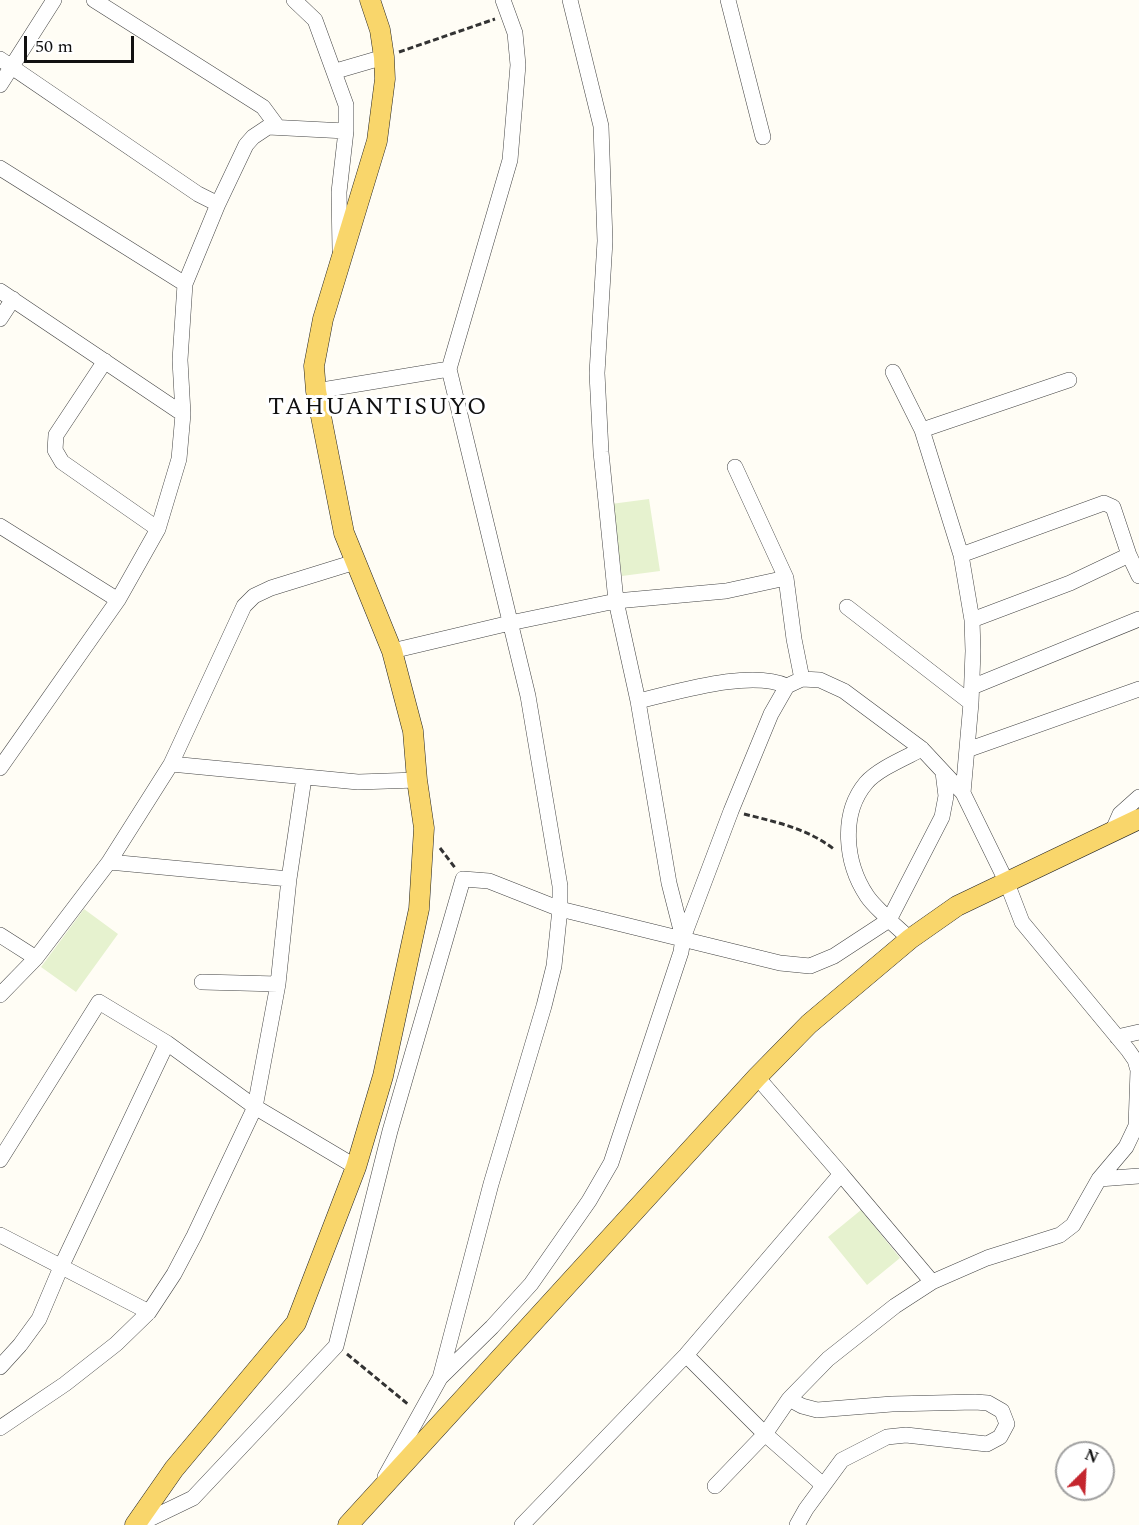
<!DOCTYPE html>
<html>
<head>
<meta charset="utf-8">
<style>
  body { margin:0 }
  #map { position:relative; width:1139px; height:1525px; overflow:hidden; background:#fffdf5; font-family:Spectral,serif }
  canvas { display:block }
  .north { position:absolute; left:1055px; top:1441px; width:60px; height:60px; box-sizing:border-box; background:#fff; border:2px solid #a0a0a0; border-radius:50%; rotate:24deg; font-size:16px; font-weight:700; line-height:24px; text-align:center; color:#111 }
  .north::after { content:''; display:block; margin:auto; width:21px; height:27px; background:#c4262e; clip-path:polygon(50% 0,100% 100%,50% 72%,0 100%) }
  .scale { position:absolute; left:24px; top:36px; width:110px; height:27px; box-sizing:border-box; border:3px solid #111; border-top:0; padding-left:8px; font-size:18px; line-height:21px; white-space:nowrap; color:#111; -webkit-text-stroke:4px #fff; paint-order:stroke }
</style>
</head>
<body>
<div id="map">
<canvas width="1139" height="1525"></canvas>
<div class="north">N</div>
<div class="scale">50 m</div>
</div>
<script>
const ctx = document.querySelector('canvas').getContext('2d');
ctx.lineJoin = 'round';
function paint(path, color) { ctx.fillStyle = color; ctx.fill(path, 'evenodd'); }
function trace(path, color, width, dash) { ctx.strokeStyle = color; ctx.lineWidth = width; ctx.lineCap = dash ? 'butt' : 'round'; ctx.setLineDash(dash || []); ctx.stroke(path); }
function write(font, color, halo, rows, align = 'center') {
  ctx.font = font + ' Spectral,serif'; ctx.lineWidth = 6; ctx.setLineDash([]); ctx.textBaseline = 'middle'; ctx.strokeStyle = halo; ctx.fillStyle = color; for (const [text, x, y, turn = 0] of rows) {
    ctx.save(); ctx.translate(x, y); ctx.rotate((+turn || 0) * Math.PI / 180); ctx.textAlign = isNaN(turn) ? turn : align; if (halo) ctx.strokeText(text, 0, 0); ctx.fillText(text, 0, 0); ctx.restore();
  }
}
paint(new Path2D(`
  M649,499L660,571L622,576L611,504Z
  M84,909L118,934L76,992L41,967Z
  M861,1210L900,1258L867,1285L828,1237Z`), '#e6f2cf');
const minor = new Path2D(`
  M94,0L263,107L277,126
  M294,0L315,20L346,105V131L339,192L340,250
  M570,0L601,126L605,241L597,373L601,452L616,601L638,701L669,883L683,938
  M728,0L763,137
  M0,59L198,194L218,204
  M336,71L384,57
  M0,85L54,0
  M0,168L185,284
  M0,291L183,414
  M0,319L13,299
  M105,361L56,435L55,450L62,462L158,529
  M893,372L922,430L961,555L972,620L973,651L971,703L963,793
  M316,391L449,369
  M922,430L1069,380
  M735,467L786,578L794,639L802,679
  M0,526L118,600
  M961,555L1104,503L1113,507L1129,555L1139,576
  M847,607L971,703
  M972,620L1070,583L1129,555
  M392,651L510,623L616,601L726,591L786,578
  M972,687L1139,619
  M638,701C678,692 750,669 787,686
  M922,749C905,758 878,769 866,783C840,814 845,863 867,896C873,905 882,912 889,920L942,817L946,796L943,772
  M967,750L1139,689
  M171,764L358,782L417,780
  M0,768L118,600L158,529L179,459L183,414L180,360L185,284L218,204L246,145L253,137L268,127L346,131
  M1113,830L1120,814L1139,797
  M109,862L289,879
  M0,935L36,958
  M202,982L278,984
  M0,995L36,958L109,862L171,764L244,606L254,596L271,588L355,562
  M1117,1037L1139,1032
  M0,1160L99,1002L167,1043L255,1107L356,1167
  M841,1174L932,1282
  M1099,1179L1139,1176
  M0,1235L149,1312
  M686,1355L765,1434L823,1485
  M0,1367L20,1345L39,1319L61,1267L167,1043
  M440,1378L492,1327L531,1284L589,1201L611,1163L681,952L683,938L731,811L771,714L787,686L802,679L820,680L844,691L922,749L963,793L1007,883L1022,922L1128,1050L1135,1060L1138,1070L1136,1126L1126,1147L1099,1179L1073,1225L1060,1235L987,1258L932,1282L895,1306L828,1359L789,1399L802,1406L817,1410L892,1404L975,1402L988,1403L1002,1411L1007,1424L1000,1437L987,1444L906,1435L887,1437L842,1460L806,1509L797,1525
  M0,1428L65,1384L116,1344L149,1312L174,1274L194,1236L255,1107L278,984L289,879L304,778
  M385,1477L440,1378L491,1184L544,1006L554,966L560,909V886L528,696L449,369L510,160L518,65L515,33L503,0
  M715,1486L765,1434L789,1399
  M137,1525L193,1498L336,1346L390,1131L463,879L489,881L560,909L780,963L810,966L834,956L889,920L910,939
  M522,1525L686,1355L841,1174L757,1077`);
const major = new Path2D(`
  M135,1525L174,1469L296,1323L356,1167L383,1076L419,909L424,828L417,780L413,731L392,651L344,533L316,391L314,366L323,319L377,141L385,79L384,57L380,30L370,0
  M348,1525L757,1077L809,1024L910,939L957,906L1139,819`);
trace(minor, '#444', 16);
trace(major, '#222', 21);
trace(new Path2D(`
  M399,52L495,19
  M744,814C776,822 809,829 835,850
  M440,848L456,869
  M347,1354L409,1405`), '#333', 3, [6, 3]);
trace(minor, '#fff', 15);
trace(major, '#f9d66b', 20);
ctx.letterSpacing = '1.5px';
write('24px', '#111', '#fff', [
  ["TAHUANTISUYO",378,409]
]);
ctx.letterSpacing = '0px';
</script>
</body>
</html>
